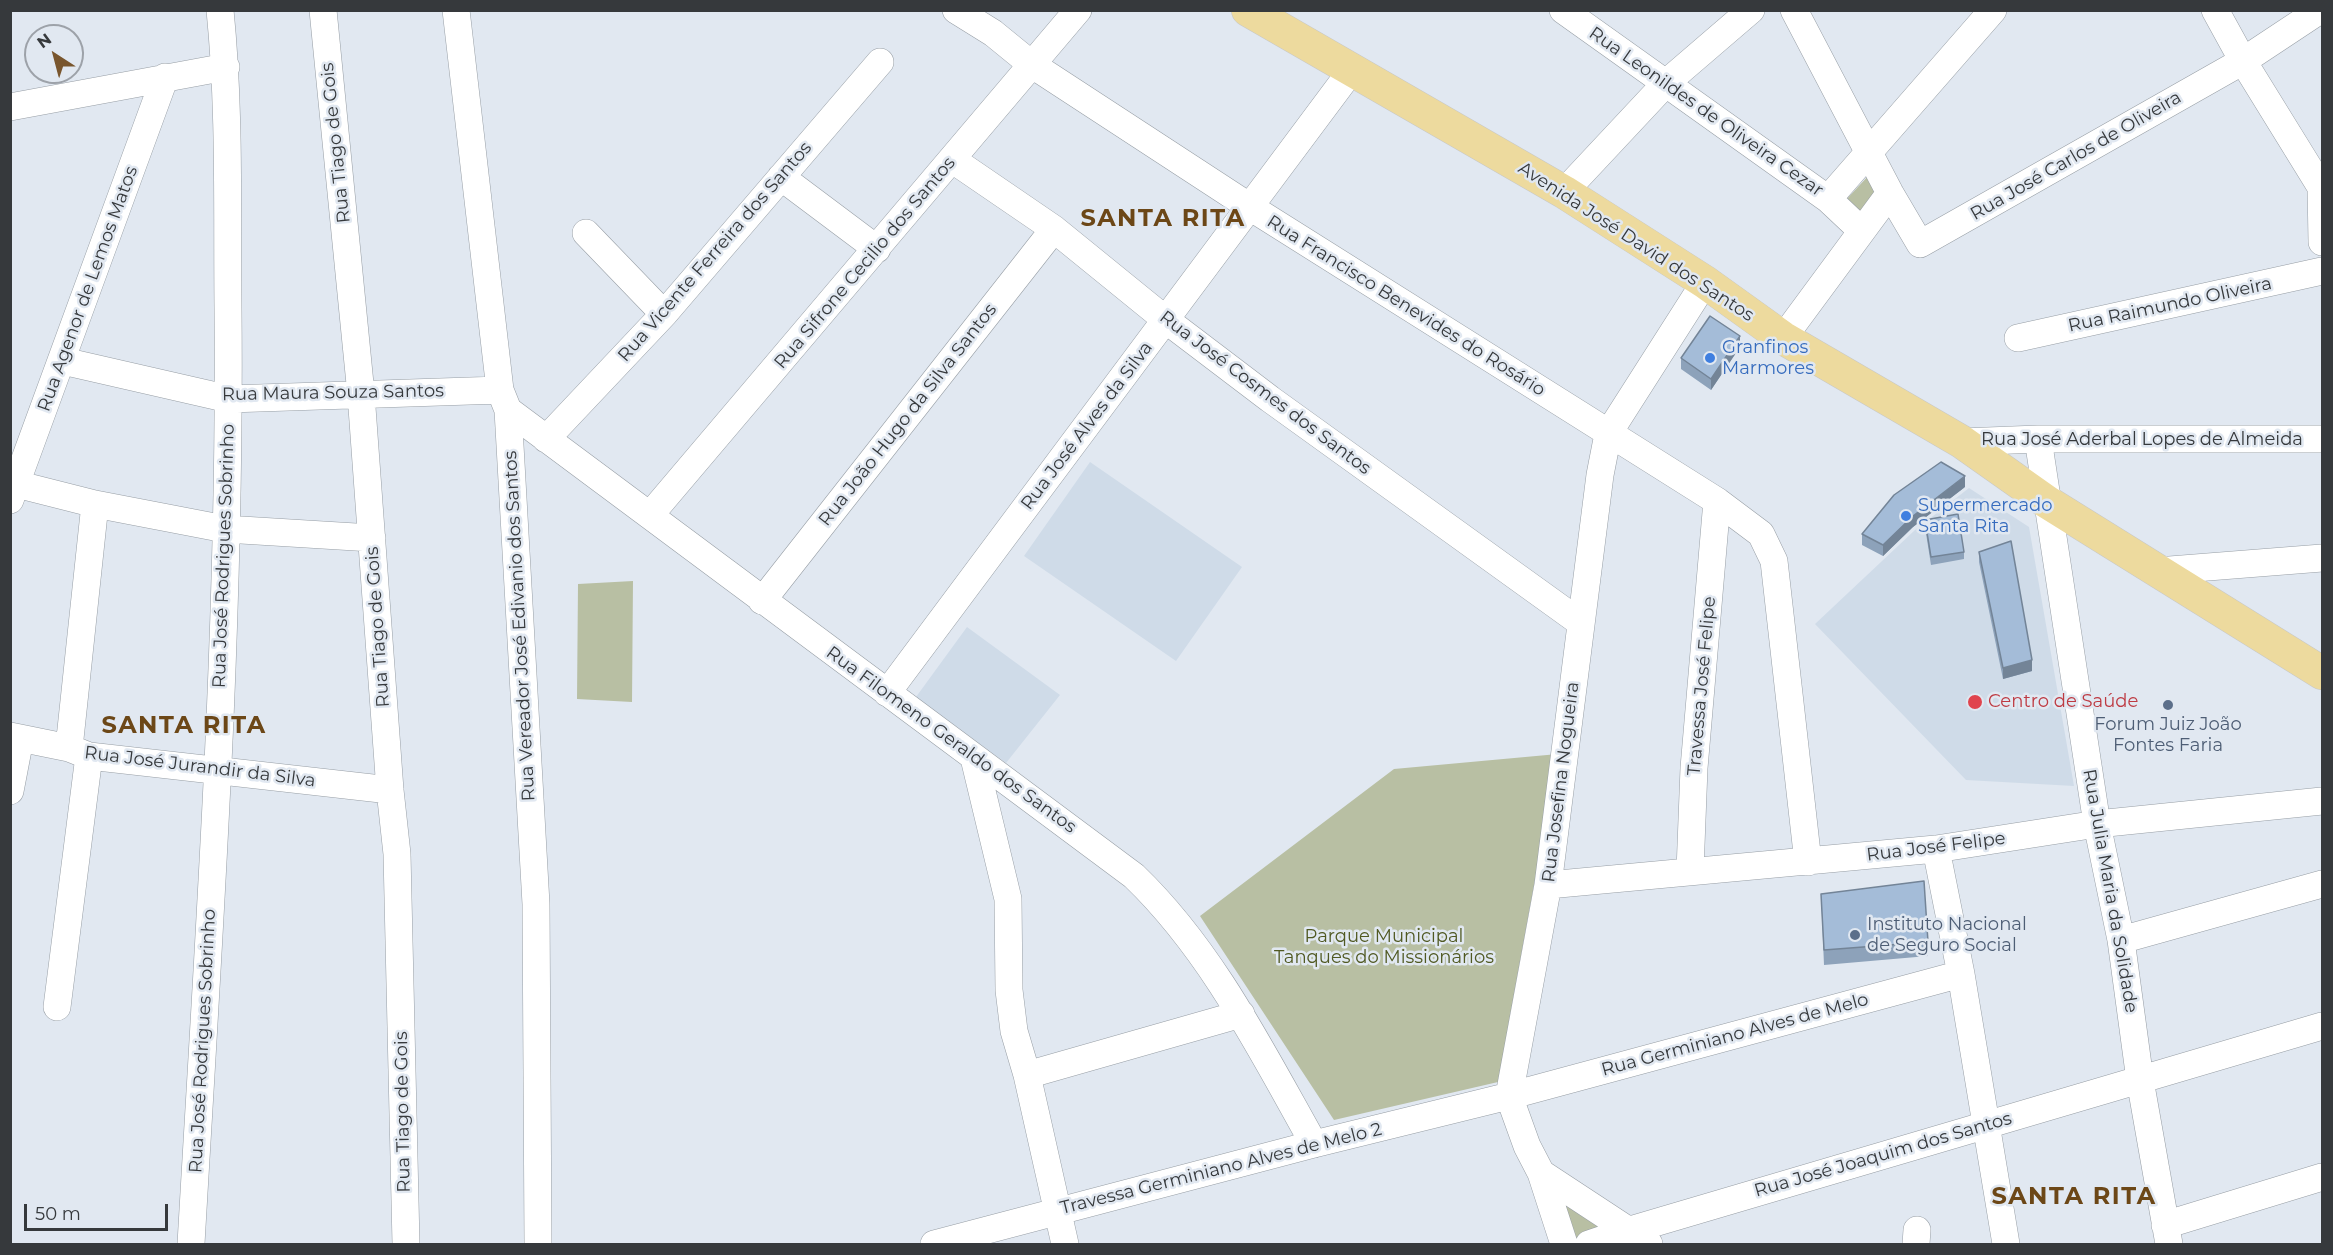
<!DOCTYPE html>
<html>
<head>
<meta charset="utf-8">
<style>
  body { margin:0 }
  #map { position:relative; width:2333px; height:1255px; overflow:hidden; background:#e1e8f1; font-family:Montserrat,sans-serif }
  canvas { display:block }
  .frame { position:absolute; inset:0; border:12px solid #36393c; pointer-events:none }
  .north { position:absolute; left:24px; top:24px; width:60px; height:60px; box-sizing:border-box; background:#e1e8f1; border:2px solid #9da2a9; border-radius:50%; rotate:324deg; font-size:16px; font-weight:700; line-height:24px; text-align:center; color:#36393c }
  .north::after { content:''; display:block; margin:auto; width:21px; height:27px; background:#79562e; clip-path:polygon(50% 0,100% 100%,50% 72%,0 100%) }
  .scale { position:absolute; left:24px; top:1204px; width:144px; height:27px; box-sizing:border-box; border:3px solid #36393c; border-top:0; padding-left:8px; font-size:18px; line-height:21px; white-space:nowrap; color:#36393c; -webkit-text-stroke:4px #e1e8f1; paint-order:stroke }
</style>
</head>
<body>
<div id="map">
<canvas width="2333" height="1255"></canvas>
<div class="frame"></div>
<div class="north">N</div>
<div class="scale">50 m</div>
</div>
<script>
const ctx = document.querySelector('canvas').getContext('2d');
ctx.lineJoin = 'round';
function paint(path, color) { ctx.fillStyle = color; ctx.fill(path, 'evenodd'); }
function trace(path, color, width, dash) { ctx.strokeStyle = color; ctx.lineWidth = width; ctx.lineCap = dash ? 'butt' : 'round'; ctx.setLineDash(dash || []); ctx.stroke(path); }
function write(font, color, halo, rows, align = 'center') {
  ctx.font = font + ' Montserrat,sans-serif'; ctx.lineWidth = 5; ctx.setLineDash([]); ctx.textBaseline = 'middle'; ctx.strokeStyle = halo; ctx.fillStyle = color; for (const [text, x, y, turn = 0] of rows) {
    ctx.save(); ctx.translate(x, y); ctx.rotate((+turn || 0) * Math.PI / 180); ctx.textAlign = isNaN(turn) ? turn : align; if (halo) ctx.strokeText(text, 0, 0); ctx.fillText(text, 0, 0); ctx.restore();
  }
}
paint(new Path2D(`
  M1090,462L1242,567L1176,661L1024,556Z
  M1969,488L2029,527L2074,786L1966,780L1815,624L1915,530Z
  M967,627L1060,695L1006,763L916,697Z`), '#cfdbe8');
paint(new Path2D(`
  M1870,174L1881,199L1864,220L1844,202Z
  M633,581L632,702L577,699L578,584Z
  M1558,754L1498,1082L1334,1120L1200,916L1394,769Z
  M1557,1193L1614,1225L1573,1240Z`), '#b8bfa3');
const minor = new Path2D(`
  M323,10L361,394L390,790L397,854L406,1244
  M456,10L500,390L508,410L536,904L538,1244
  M956,10L993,33L1031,64L1250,207L1717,501L1761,534L1774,561L1808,862
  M1563,10L1828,199L1862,231
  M1794,10L1890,193L1920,244L2243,61L2320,10
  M2215,10L2243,61L2322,189
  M10,107L226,67
  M953,160L1054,229L1166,320L1270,399L1581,623
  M781,177L877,249
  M2321,186L2322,242
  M1564,192L1666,83L1751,10
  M1828,199L1993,10
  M586,233L664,314
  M1783,338L1890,193
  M2018,338L2322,271
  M63,361L229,399L500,390
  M508,410L1134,876C1212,951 1261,1050 1314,1144
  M546,439L664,314L880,62
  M2038,439L2097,824L2121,940L2140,1080L2169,1244
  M1962,442L2038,439H2322
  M16,484L95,504L225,529L372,538
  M10,500L165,77
  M650,515L1078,10
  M2157,571L2322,558
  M762,601L1054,229
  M887,693L1351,71
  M10,736L69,748L89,756L390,790
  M69,748L95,504
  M974,758L1008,899L1009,990L1014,1031L1027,1075L1065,1244
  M10,791L20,739
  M1936,849L1961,974L2006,1244
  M1690,871L1694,768L1717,501
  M1548,885L1936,849L2097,824L2322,801
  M2121,940L2322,884
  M57,1007L89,756
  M1027,1075L1241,1014
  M1541,1173L1564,1244
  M2165,1225L2322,1177
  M191,1244C209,933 231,621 228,308C227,209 230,109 220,10
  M934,1244L1314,1144L1509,1096L1961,974
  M1589,1244L1627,1231L2322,1026
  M1649,1244L1541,1173L1527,1146L1509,1096L1548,885L1600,475L1608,434L1705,282
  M1916,1244L1917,1230`);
const major = new Path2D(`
  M1248,10L1564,192L1705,282L1783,338L1962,442L2047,502L2322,673`);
trace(minor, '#979ea5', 28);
trace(major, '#c7c8c8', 34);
trace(minor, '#fff', 27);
trace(major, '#edda9e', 33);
paint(new Path2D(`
  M1740,347L1711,390L1681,369V358Z
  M1965,487L1913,527L1883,556L1862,545V534Z
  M1925,520L1964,552V559L1931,565L1925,527Z
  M1979,552L2032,671L2003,679L1979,562Z
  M1821,894L1928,942V956L1824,965Z`), '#8da2ba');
paint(new Path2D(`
  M1740,336V347L1711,390V379Z
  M1965,476V487L1913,527L1883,556V545L1913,516Z
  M2032,660V671L2003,679V668Z`), '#738497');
const building = new Path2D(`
  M1710,316L1740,336L1711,379L1681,358Z
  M1941,462L1965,476L1913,516L1883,545L1862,534L1894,495Z
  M1958,514L1964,552L1931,557L1925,520Z
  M2011,541L2032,660L2003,668L1979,552Z
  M1924,881L1928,942L1824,950L1821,894Z`);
paint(building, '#a4bcd8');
trace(building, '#738497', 1.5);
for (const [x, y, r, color] of [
  [1710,358,6,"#3f7fe0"],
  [1906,516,6,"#3f7fe0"],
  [1975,702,8,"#e0444e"],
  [2168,705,6,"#5c6f8a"],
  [1855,935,6,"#5c6f8a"]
]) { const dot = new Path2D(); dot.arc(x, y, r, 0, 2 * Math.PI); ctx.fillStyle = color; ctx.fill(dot); trace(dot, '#e1e8f1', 2); }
write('18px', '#36393c', '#e1e8f1', [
  ["Rua Leonildes de Oliveira Cezar",1706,112,35],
  ["Rua Tiago de Gois",336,143,-96],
  ["Rua José Carlos de Oliveira",2076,156,-30],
  ["Avenida José David dos Santos",1636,242,33],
  ["Rua Vicente Ferreira dos Santos",715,252,-49],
  ["Rua Sifrone Cecilio dos Santos",865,263,-50],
  ["Rua Agenor de Lemos Matos",88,289,-70],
  ["Rua Raimundo Oliveira",2170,305,-12],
  ["Rua Francisco Benevides do Rosário",1406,306,32],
  ["Rua Maura Souza Santos",333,393,-1],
  ["Rua José Cosmes dos Santos",1265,393,37],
  ["Rua João Hugo da Silva Santos",908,415,-52],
  ["Rua José Alves da Silva",1087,426,-53],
  ["Rua José Aderbal Lopes de Almeida",2142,440],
  ["Rua José Rodrigues Sobrinho",224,556,-88],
  ["Rua Vereador José Edivanio dos Santos",520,626,-93],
  ["Rua Tiago de Gois",378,627,-94],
  ["Travessa José Felipe",1702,686,-85],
  ["Rua Filomeno Geraldo dos Santos",951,740,36],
  ["Rua José Jurandir da Silva",200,767,7],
  ["Rua Josefina Nogueira",1561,782,-83],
  ["Rua José Felipe",1936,847,-7],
  ["Rua Julia Maria da Solidade",2110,891,80],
  ["Rua Germiniano Alves de Melo",1735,1035,-15],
  ["Rua José Rodrigues Sobrinho",203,1041,-87],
  ["Rua Tiago de Gois",403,1112,-91],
  ["Rua José Joaquim dos Santos",1883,1155,-16],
  ["Travessa Germiniano Alves de Melo 2",1221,1169,-14]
]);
write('18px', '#366cbe', '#e1e8f1', [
  ["Granfinos",1722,348],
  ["Marmores",1722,369],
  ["Supermercado",1918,506],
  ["Santa Rita",1918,527]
], 'left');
write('18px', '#be3a42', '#e1e8f1', [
  ["Centro de Saúde",1988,702]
], 'left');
write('18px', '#4e5e75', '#e1e8f1', [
  ["Forum Juiz João",2168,725],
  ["Fontes Faria",2168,746],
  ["Instituto Nacional",1867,925,"left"],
  ["de Seguro Social",1867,946,"left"]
]);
write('18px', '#505922', '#e1e8f1', [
  ["Parque Municipal",1384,937],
  ["Tanques do Missionários",1384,958]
]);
ctx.letterSpacing = '1.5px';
write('bold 24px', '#6c4717', '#e1e8f1', [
  ["SANTA RITA",1163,219],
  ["SANTA RITA",184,726],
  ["SANTA RITA",2074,1197]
]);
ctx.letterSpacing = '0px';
</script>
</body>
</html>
